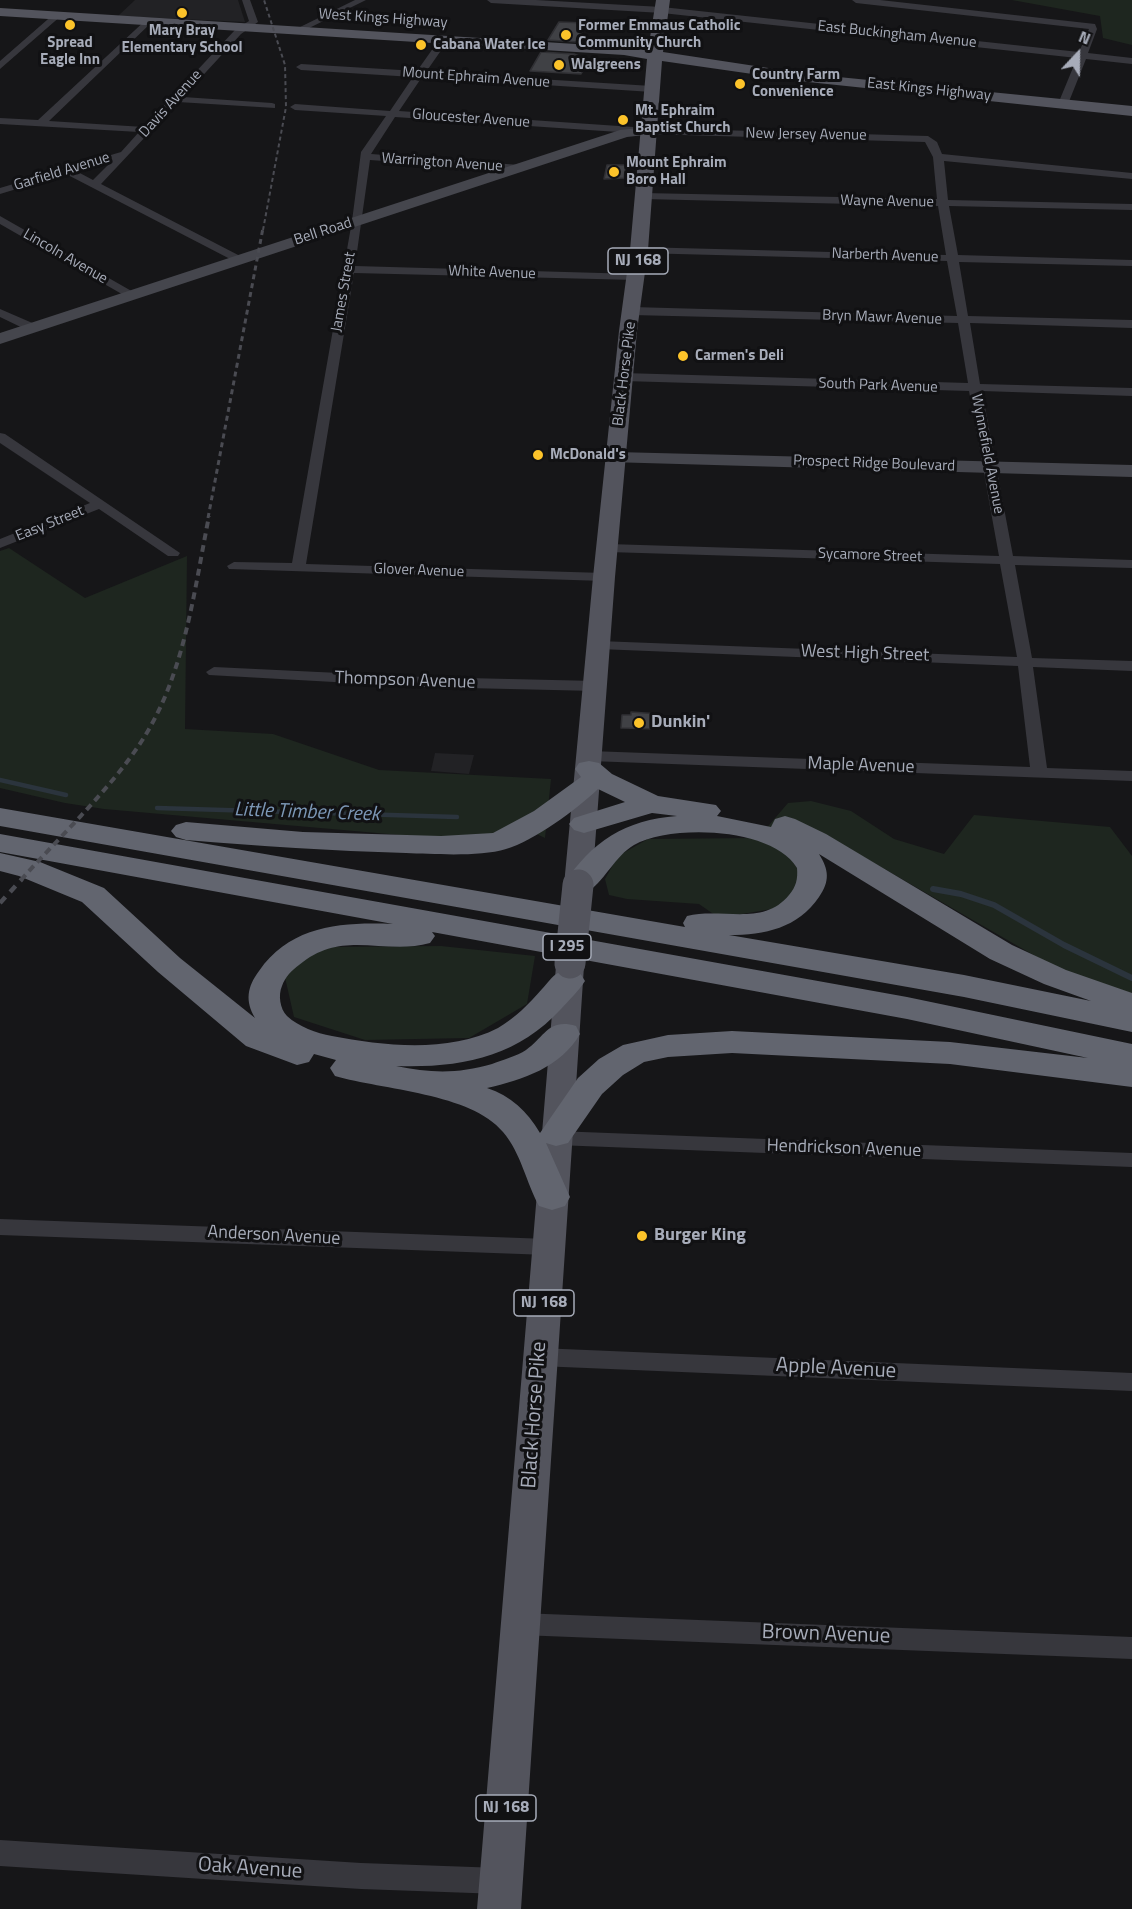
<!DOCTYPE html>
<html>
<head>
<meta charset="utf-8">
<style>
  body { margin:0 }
  #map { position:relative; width:1132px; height:1909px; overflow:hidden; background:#161618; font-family:"Titillium Web",sans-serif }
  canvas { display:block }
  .north { position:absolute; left:1048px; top:24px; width:60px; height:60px; -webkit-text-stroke:4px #111113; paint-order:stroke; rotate:22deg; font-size:16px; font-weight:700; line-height:24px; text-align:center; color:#a7acb9 }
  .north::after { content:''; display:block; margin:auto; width:21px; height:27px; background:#a7acb9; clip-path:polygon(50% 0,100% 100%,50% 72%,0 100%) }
</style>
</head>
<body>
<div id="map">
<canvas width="1132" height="1909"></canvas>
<div class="north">N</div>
</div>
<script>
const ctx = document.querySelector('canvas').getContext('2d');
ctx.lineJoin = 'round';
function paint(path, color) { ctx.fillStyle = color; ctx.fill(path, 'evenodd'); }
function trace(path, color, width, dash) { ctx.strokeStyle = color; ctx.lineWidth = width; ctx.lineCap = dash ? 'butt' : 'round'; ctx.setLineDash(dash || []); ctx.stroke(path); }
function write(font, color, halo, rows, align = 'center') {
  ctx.font = font + ' "Titillium Web",sans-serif'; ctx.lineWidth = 6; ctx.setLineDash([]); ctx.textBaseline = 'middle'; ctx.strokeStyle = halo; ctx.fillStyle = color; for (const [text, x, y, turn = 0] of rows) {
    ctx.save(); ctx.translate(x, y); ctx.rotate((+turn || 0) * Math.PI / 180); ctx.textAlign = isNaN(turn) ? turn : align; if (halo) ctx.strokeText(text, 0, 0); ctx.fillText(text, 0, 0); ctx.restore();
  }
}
paint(new Path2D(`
  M135,0H238L245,22L118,16Z
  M435,753L474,755L469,774L431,771Z`), '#222225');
paint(new Path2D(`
  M1012,0H1132V45L1103,38L1100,16Z
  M9,548L85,598L187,556L185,729L273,734L379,770L551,779L545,838L524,828L468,841L104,809L65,803L0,788V551Z
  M811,801L851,811L894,839L944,854L974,815L1110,827L1132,856V994L1087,986L862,856L786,853L805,878L795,905L719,918L699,904L627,899L609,895L605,879L618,856L648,839L758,838L788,803Z
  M441,946L535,956L527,1004L469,1038L365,1040L294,1017L284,973L324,947Z`), '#1e261f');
trace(new Path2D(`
  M0,780L66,795
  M157,808L457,817`), '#2b343d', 4.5);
trace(new Path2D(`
  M933,889L961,894L994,905L1064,945L1132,978`), '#2b343d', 6);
const building = new Path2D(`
  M559,22L587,23L577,42L548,40Z
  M541,52L574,54L589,60L581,74L530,71Z
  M607,165H626L624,178L604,179Z
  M631,712L659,714V729L621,728L622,715H631Z`);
paint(building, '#404145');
trace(building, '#303034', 1.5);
paint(new Path2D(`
  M242,0H250L258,22L241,34L183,97L272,103L275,104V108L178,102L101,184L242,257V261H234L66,174L0,194V188L121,152L139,132L0,124V118L38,120L148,18L151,19V23L49,121L144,127L235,30L249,21ZM112,161L93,180L76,171Z
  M355,0H366L301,32L294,30Z
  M487,0H536L662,7L1079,52L1089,29L856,3L852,0H880L1095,24L1097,29L1088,53L1132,58V64L1086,59L1068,104L1063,107L1058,104L1077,58L662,13L491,3Z
  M55,13L62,15L0,69V61Z
  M444,36L449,39L426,72L652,86L657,89L652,92L422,77L399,111L648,128L928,136L937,142L942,154L1132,173V179L944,161L948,200L1132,204V210L949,206L958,255L1132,260V266L959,262L968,316L1132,320V328L970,323L980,384L1132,388V396L982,391L1013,556L1132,560V568L1015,565L1032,658L1132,661V671L1033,667L1047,768L1132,771V781L590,761L582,756L590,751L1030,767L1018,666L599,649L592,645L599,641L1017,657L1000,564L608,552L601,548L608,544L999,556L969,391L623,381L617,377L623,373L968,383L958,323L632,315L626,311L632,307L957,316L947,261L639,253L633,250L639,247L946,255L938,206L643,199L638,196L643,193L937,199L933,157L925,142L648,134L395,117L371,154L520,165L525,168L520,171L370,160L355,266L636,274L642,277L636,280L354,273L306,564L604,573L611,577L604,581L229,569L227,566L234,562L292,563L352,221L361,152L386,116L295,110L290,107L295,104L390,111L413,77L301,70L296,67L301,64L417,71L441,37Z
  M0,216L135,293L137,295L131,298L127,297L0,224Z
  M0,309L37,325L39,328L37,331H29L0,317Z
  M0,433L5,434L180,553L178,556H168L99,509L0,548V539L90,503L0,443Z
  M214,667L423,677L596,681L604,686L596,691L423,687L209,675L206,672Z
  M556,1131L1132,1153V1167L556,1145L549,1143L546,1138L549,1133Z
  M0,1219L548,1239L555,1241L558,1247L555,1253L548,1255L0,1235Z
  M539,1348L1132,1373V1391L539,1366L531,1363L528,1357L531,1351Z
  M520,1613L1132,1637V1659L520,1635L511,1632L508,1624L511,1616Z
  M0,1840L361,1863L500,1868L510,1872L514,1881L510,1890L500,1894L361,1889L0,1866Z`), '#37373d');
paint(new Path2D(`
  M648,127L653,128L655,131L653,134L627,137L0,344V333L620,130Z
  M616,452L1132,465V477L609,462L607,458L609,454Z`), '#45464d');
paint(new Path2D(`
  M656,0H670L663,52L808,74L1132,106V116L808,82L662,61L648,250L637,331L615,577L592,885L588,891L578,894L568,891L564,885L593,577L619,331L630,250L647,59L624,55L0,16V8L624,47L648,50Z
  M570,957L580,959L584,966L521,1909H477L556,966L560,959Z`), '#53545d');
paint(new Path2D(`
  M589,761L599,763L612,774L658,796L716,805L721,811L717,816L771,827L775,819L785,816L795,819L826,834L1012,945L1066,970L1132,993V1032L964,997L0,826V808L685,927L683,923L687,916C721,907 763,927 789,895C796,887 798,879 797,868C773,827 671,824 634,845C615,856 606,879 589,891C583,896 574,894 567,892L563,885C592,841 625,820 677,816L652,813L584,833L574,830L569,824L574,818L625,802L598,789C577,809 534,841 506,849C480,857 434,854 406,853C332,851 259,846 186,840L176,837L171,831L176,825L186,822L303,832L441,836L493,833L534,811L581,777L575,769L579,763ZM819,854L990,959L1044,984L1091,1001L964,975L729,935C765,935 798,928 819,897C830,881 829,870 819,854Z
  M0,834L907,997L1132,1044V1087L950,1064L732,1053L668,1057L644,1062L623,1075L602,1094L568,1143L556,1146L546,1143L570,1197L565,1206L552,1210L539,1206C526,1182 521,1153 503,1132C471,1093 383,1090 335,1076L330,1068L336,1060L314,1054L309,1062L297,1065L246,1046L158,972L82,902L19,876L0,871V853L40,862L104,888L180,958L255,1018C245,1001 247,987 259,971C291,925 342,922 393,924L0,852ZM432,932L907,1019L1088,1058L950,1042L732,1031L668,1035L623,1045L599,1059L578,1078L540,1133C527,1111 511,1096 487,1088C523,1080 561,1067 580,1034L576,1026C548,1018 545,1037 526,1050C517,1056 502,1060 492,1064C458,1074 430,1073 396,1066C460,1068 516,1058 561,1009C569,1000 578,992 585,981L580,973C573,971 566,969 558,973C552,976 547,984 542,989C529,1004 515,1018 498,1028C449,1053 384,1046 332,1036C316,1033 299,1027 287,1016C280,1009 278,995 282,986C285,977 292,970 299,965C343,928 384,956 430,943L435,936Z`), '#62656f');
trace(new Path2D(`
  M263,230L286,107L285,65L264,0`), '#4a4b52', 2, [4, 3]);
trace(new Path2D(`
  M208,518L263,228`), '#4a4b52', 3, [5, 4]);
trace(new Path2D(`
  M21,880C60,836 112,788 143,739C185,673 194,591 209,516`), '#4a4b52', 4, [7, 5]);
trace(new Path2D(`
  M0,903L22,879`), '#4a4b52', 4.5, [8, 7]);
trace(new Path2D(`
  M570,963L578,885`), '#53545d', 31);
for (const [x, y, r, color] of [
  [182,13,6,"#fcc32a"],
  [70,25,6,"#fcc32a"],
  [566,35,6,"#fcc32a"],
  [421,45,6,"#fcc32a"],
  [559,65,6,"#fcc32a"],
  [740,84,6,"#fcc32a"],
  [623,120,6,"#fcc32a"],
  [614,172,6,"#fcc32a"],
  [683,356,6,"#fcc32a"],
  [538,455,6,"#fcc32a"],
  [639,723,6,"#fcc32a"],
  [642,1236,6,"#fcc32a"]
]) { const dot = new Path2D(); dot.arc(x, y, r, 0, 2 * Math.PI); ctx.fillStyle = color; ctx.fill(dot); trace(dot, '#111113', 2); }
write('15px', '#a7acb9', '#111113', [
  ["West Kings Highway",383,19,4],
  ["East Buckingham Avenue",897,35,6],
  ["Mount Ephraim Avenue",476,78,4],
  ["East Kings Highway",929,90,6],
  ["Davis Avenue",171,104,-48],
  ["Gloucester Avenue",471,119,4],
  ["New Jersey Avenue",806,135,1],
  ["Warrington Avenue",442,163,4],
  ["Garfield Avenue",62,172,-17],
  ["Wayne Avenue",887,202,1],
  ["Bell Road",323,232,-18],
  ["Narberth Avenue",885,256,2],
  ["Lincoln Avenue",65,257,30],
  ["White Avenue",492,273,2],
  ["James Street",344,292,-80],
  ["Bryn Mawr Avenue",882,318,2],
  ["Black Horse Pike",625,374,-83],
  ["South Park Avenue",878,386,2],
  ["Wynnefield Avenue",987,454,79],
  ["Prospect Ridge Boulevard",874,464,2],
  ["Easy Street",50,524,-22],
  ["Sycamore Street",870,556,2],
  ["Glover Avenue",419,571,2]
]);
write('bold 15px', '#a7acb9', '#111113', [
  ["Former Emmaus Catholic",578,26],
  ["Community Church",578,43],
  ["Mary Bray",182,31,"center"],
  ["Elementary School",182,48,"center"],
  ["Spread",70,43,"center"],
  ["Eagle Inn",70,60,"center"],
  ["Cabana Water Ice",433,45],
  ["Walgreens",571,65],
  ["Country Farm",752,75],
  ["Convenience",752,92],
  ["Mt. Ephraim",635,111],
  ["Baptist Church",635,128],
  ["Mount Ephraim",626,163],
  ["Boro Hall",626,180],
  ["Carmen's Deli",695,356],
  ["McDonald's",550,455]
], 'left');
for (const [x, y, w] of [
  [638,261,60],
  [567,947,48],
  [544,1303,60],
  [506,1808,60]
]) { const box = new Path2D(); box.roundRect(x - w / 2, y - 13, w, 26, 4.5); ctx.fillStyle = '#111113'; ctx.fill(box); trace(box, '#a7acb9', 1.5); }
write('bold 16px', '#a7acb9', null, [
  ["NJ 168",638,261],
  ["I 295",567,947],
  ["NJ 168",544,1303],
  ["NJ 168",506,1808]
]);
write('18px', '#a7acb9', '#111113', [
  ["West High Street",865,654,2],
  ["Thompson Avenue",405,681,2],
  ["Maple Avenue",861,766,2],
  ["Hendrickson Avenue",844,1149,2],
  ["Anderson Avenue",274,1236,3]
]);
write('bold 18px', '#a7acb9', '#111113', [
  ["Dunkin'",651,723],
  ["Burger King",654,1236]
], 'left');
write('italic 20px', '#7c97b6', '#111113', [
  ["Little Timber Creek",307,813,2]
]);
write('21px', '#a7acb9', '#111113', [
  ["Apple Avenue",836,1369,3],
  ["Black Horse Pike",535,1415,-86],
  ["Brown Avenue",826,1635,2],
  ["Oak Avenue",250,1869,4]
]);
</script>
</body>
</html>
